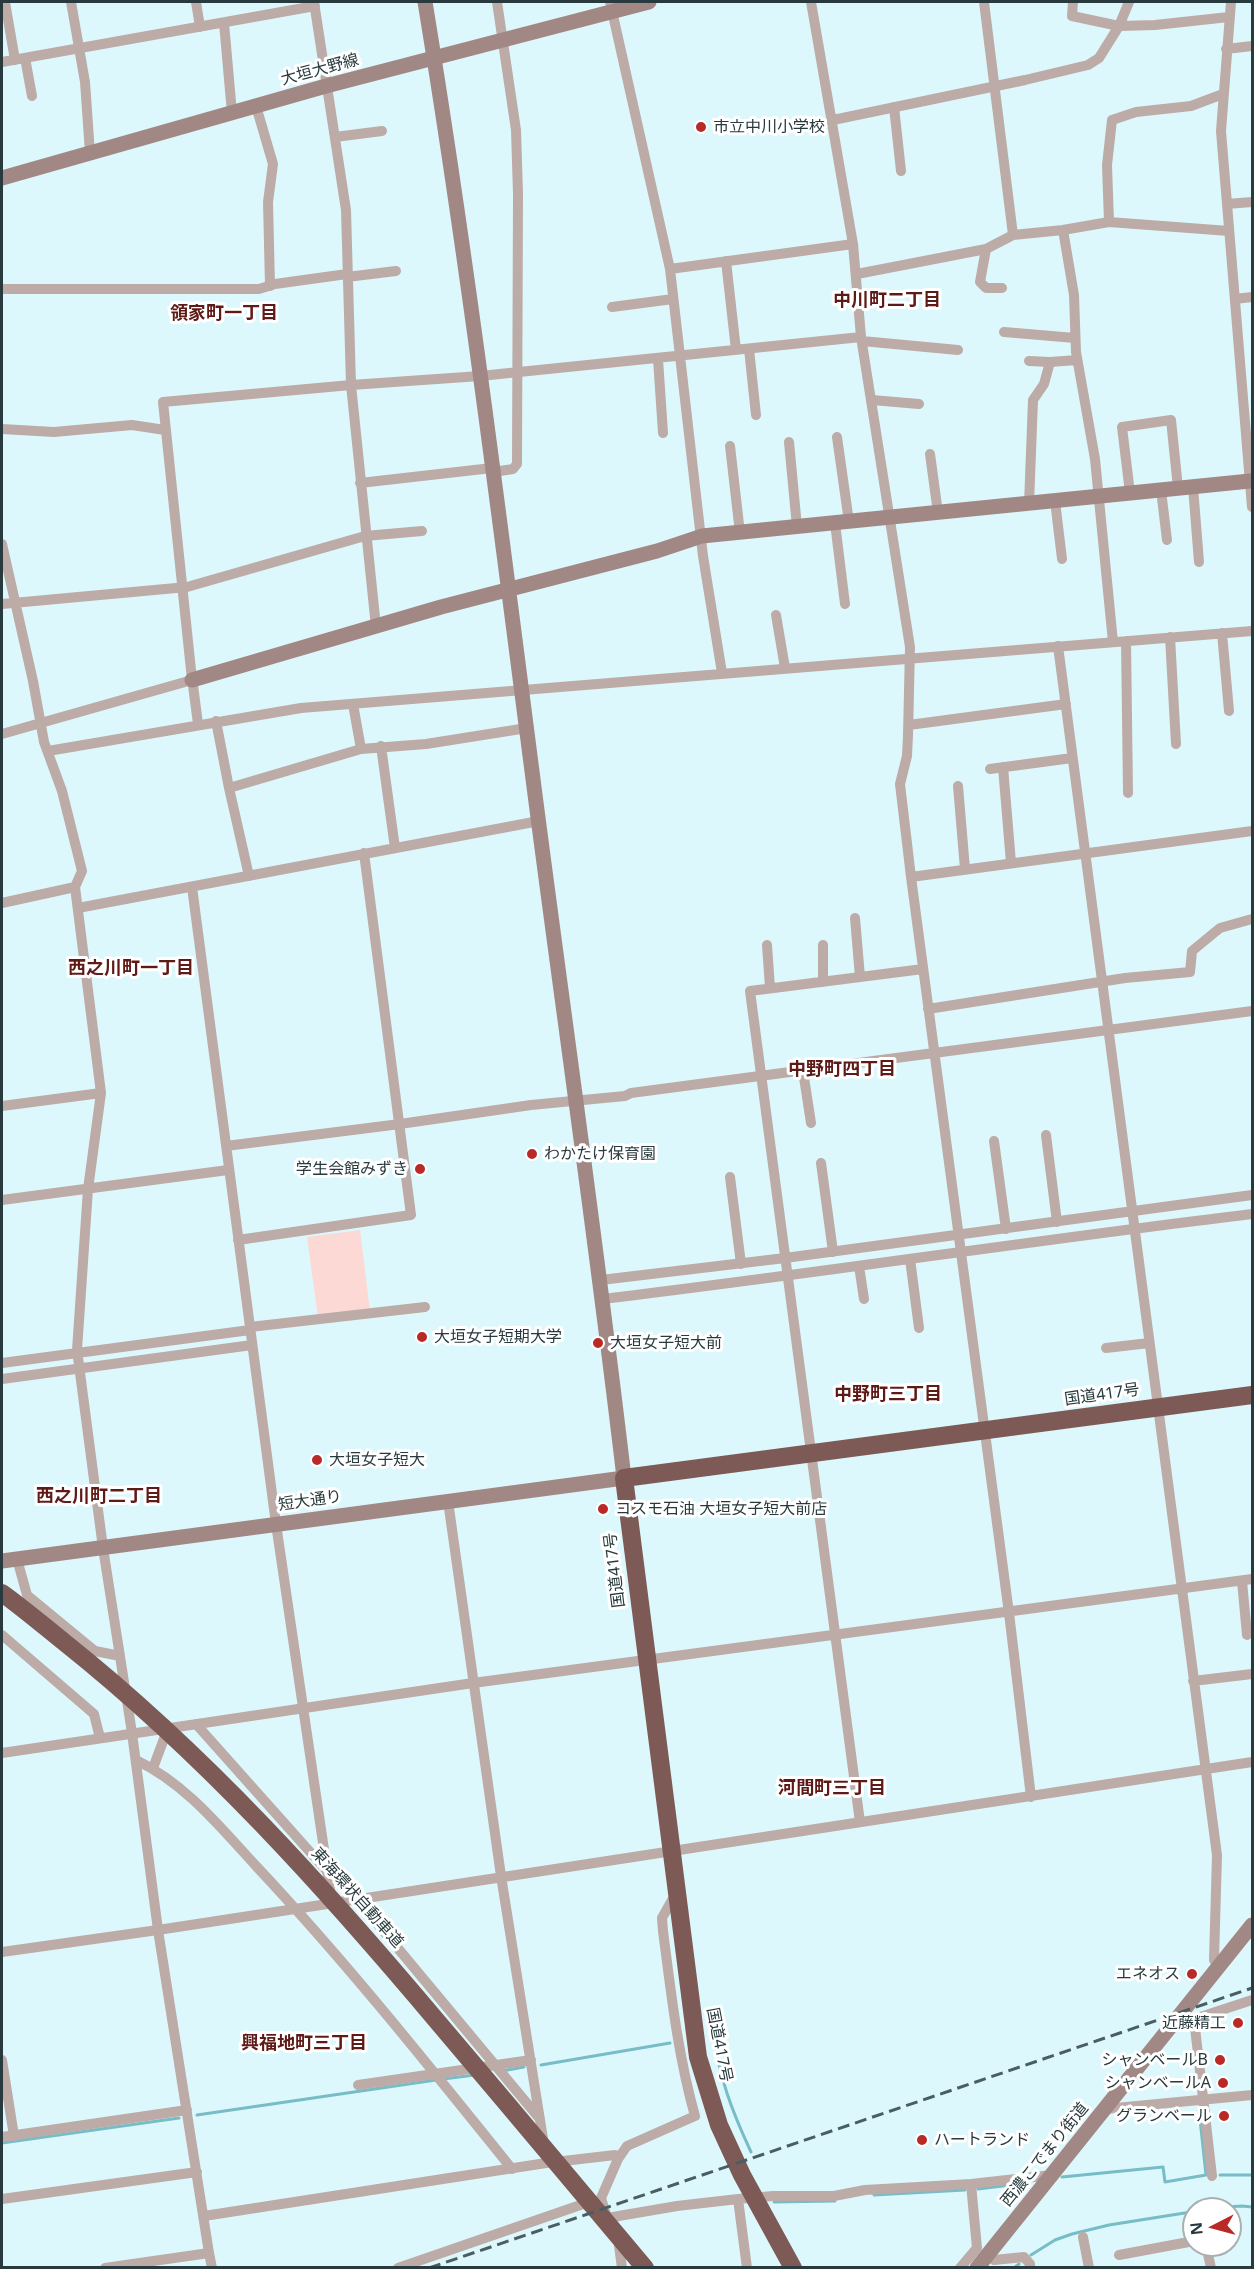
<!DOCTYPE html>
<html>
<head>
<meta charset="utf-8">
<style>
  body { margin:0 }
  #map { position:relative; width:1254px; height:2269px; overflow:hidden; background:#ddf8fc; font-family:"Noto Sans",sans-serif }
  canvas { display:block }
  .frame { position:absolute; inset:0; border:3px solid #283a3d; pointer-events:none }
  .north { position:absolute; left:1182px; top:2197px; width:60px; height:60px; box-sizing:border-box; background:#fff; border:2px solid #a9b0b1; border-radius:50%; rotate:264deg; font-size:16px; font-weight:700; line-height:24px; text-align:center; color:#283a3d }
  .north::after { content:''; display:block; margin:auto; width:21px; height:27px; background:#b92a27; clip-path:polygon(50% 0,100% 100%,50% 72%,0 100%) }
</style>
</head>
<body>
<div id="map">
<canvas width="1254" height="2269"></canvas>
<div class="frame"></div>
<div class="north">N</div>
</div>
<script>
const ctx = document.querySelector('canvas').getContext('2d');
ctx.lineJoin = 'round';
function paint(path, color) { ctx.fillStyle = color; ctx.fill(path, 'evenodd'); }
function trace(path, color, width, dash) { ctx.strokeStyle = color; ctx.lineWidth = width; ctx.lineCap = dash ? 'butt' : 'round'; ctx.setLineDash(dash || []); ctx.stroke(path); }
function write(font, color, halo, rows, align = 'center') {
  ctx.font = font + ' "Noto Sans","Noto Sans JP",sans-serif'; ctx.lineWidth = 6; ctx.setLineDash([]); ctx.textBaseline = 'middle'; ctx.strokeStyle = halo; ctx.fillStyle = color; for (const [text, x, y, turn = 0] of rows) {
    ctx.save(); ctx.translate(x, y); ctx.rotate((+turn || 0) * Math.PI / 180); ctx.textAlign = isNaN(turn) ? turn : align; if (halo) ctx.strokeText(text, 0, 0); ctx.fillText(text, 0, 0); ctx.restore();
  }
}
paint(new Path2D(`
  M360,1230L370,1311L318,1318L307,1237Z`), '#fcd9d4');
trace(new Path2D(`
  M711,2030H713C719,2077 731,2109 751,2152
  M541,2065L670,2043
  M502,2071L524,2067
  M443,2079L475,2075
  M197,2115L436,2080
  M2,2143L179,2118
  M1220,2175H1252
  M1062,2177L1163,2167L1165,2182L1206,2175L1199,2110
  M978,2189L1027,2183
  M874,2195L965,2190
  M774,2202L835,2201
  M1208,2208L1242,2206L1252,2207
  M1031,2255L1055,2240L1072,2234L1109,2225L1191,2212
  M1014,2268L1019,2264`), '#77bcc7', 3);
trace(new Path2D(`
  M5,2L15,60
  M71,2L85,82L90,153
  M196,2L200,27
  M314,2L346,210L351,385L376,627
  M610,2L670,269L703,556L722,673
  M811,2L853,244L861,337L910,647L908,735L907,756L900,784L911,877L1009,1613L1031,1797
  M984,2L1013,235
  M1073,2L1072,16L1119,26L1155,25L1229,17
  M1231,2L1221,131L1252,507
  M224,23L232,113
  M1226,49L1252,46
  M25,58L32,96
  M2,62L315,6
  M256,106L273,164L268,202L270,286
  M894,107L901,171
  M833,120L1025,80L1088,65L1099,58L1119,26L1129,2
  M335,137L382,131
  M1227,204L1252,202
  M1109,222L1107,165L1112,120L1136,112L1191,106L1223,94
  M1063,230L1074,295L1076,352L1095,459L1113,642
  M986,249L980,282L986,288H1002
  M726,261L736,350
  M670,269L853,244
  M857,274L986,249L1013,235L1063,230L1109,222L1229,231
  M347,277L396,271
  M2,289H259L275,284L347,274
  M1235,299L1252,297
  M612,307L673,299
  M1004,332L1075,338
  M862,341L958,350
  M749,349L756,415
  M658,359L663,433
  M1029,361L1050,362
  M872,400L919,404
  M2,429L54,432L132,425L165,430
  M837,437L849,522
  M789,442L797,527
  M730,446L740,533
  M930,454L938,513
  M493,472L513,469L517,464L518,194L516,130L497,2
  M360,483L492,468
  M1193,487L1199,562
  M1161,490L1167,540
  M1130,493L1122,427L1171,420L1178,488
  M1055,501L1062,559
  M1029,504L1033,400L1044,384L1050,362L1077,360
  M835,523L845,604
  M2,544L33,681L44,742L62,791L82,871L75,887L101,1093L88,1189L77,1350L103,1548L132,1733L158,1930L209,2253L105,2268
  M2,604L187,587L365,536L422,531
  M776,615L785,668
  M1222,633L1229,711
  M1170,637L1176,744
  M1126,641L1128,793
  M1058,646L1217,1855L1214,1960L1219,1967
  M353,704L361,749L426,744L527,728
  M216,721L229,788L361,749
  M198,724L191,670L163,402L351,385L480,376L861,337
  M909,725L1066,704
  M2,734L192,680
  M381,746L395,848
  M48,751L301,708L1252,631
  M1003,767L1011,863
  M990,769L1072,758
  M958,786L965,869
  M229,788L249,876
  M911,877L1252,831
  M192,887L276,1524L331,1897
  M2,903L75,887
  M78,908L539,821
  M855,918L860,977
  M767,945L770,988
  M823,945V982
  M928,1009L1125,978L1190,972L1192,951L1220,928L1252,919
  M803,1071L811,1123
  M2,1106L101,1093
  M1046,1135L1057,1222
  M994,1141L1006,1229
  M226,1146L400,1124L531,1105L625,1096L631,1093L1252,1011
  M821,1163L833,1252
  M730,1177L741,1264
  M2,1200L228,1170
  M238,1240L411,1215L364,853
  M910,1259L919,1328
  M859,1266L864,1299
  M601,1280L785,1258L1252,1195
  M603,1299C820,1273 1036,1240 1252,1214
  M250,1327L425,1307
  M1106,1348L1149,1343
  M2,1363L250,1330
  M2,1379L252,1345
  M448,1501L501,1876L544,2145
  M17,1559L27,1595L95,1651L120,1656
  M1242,1581L1247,1635
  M2,1635L94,1714L100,1738
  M1193,1681L1252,1674
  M196,1724L327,1871L356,1898L540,2119
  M2,1753L473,1683L1252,1579
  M136,1760C186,1784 220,1827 257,1867C347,1963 429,2066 512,2169
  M153,1768L168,1728
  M860,1822L750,991L923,969
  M676,1893L662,1918L663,1931C671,1993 678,2056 695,2116L627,2146L618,2159L601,2198L607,2218L677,2206L738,2199L773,2196H834L865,2190L971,2184L1052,2175
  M2,1952L158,1930L1252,1762
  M2,2060L14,2136
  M358,2085L531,2060
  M1105,2109L1252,2095
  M2,2137L187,2110
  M1212,2176L1194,2019L1252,2000
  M2,2199L197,2172
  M738,2199L747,2268
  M1199,2208V2209
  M204,2216L546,2163L615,2155L618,2159
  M1083,2237L1089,2268
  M618,2238L622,2268
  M1206,2245L1211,2268
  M209,2253L212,2268
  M987,2255L994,2260L1024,2257L1030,2264V2268
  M1119,2255L1194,2241
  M398,2268L592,2201
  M960,2268L977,2248L971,2184`), '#bdaba8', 10);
trace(new Path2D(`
  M2,178L326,86L649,2
  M192,680L441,607L657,551L702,536L1250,481
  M2,1561L624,1478C598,1255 566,1032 537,810C502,540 469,270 425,2
  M977,2268L1252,1925`), '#a28885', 15);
trace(new Path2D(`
  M2,1593C23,1608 44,1626 64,1642C206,1755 326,1889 442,2027C510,2107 577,2187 645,2268
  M793,2268L742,2175L719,2125L698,2057L624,1478L1252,1395`), '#7d5a56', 18);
trace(new Path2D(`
  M429,2268L1252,1988`), '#4a5e61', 3, [12, 6]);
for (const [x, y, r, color] of [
  [701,127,6,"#b92a27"],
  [532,1154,6,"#b92a27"],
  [420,1169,6,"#b92a27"],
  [422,1337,6,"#b92a27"],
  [598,1343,6,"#b92a27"],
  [317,1460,6,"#b92a27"],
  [603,1509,6,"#b92a27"],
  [1192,1974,6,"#b92a27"],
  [1238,2023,6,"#b92a27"],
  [1220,2060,6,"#b92a27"],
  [1223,2083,6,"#b92a27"],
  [1224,2116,6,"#b92a27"],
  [922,2140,6,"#b92a27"]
]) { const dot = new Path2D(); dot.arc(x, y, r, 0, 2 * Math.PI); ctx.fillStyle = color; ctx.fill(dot); trace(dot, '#fff', 2); }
write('16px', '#283a3d', '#fff', [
  ["大垣大野線",320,70,-15],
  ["国道417号",1102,1395,-8],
  ["短大通り",310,1501,-8],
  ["国道417号",615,1570,-97],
  ["東海環状自動車道",357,1898,48],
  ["国道417号",719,2045,79],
  ["西濃こでまり街道",1045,2155,-51]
]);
write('16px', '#283a3d', '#fff', [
  ["市立中川小学校",713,127],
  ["わかたけ保育園",544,1154],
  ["学生会館みずき",408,1169,"right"],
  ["大垣女子短期大学",434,1337],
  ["大垣女子短大前",610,1343],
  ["大垣女子短大",329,1460],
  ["コスモ石油 大垣女子短大前店",615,1509],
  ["エネオス",1180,1974,"right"],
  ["近藤精工",1226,2023,"right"],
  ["シャンベールB",1208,2060,"right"],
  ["シャンベールA",1211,2083,"right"],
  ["グランベール",1212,2116,"right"],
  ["ハートランド",934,2140]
], 'left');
write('bold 18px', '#5e1a16', '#fff', [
  ["中川町二丁目",887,301],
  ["領家町一丁目",224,314],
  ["西之川町一丁目",131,969],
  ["中野町四丁目",842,1070],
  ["中野町三丁目",888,1395],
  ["西之川町二丁目",99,1497],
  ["河間町三丁目",832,1789],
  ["興福地町三丁目",304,2044]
]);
</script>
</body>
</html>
